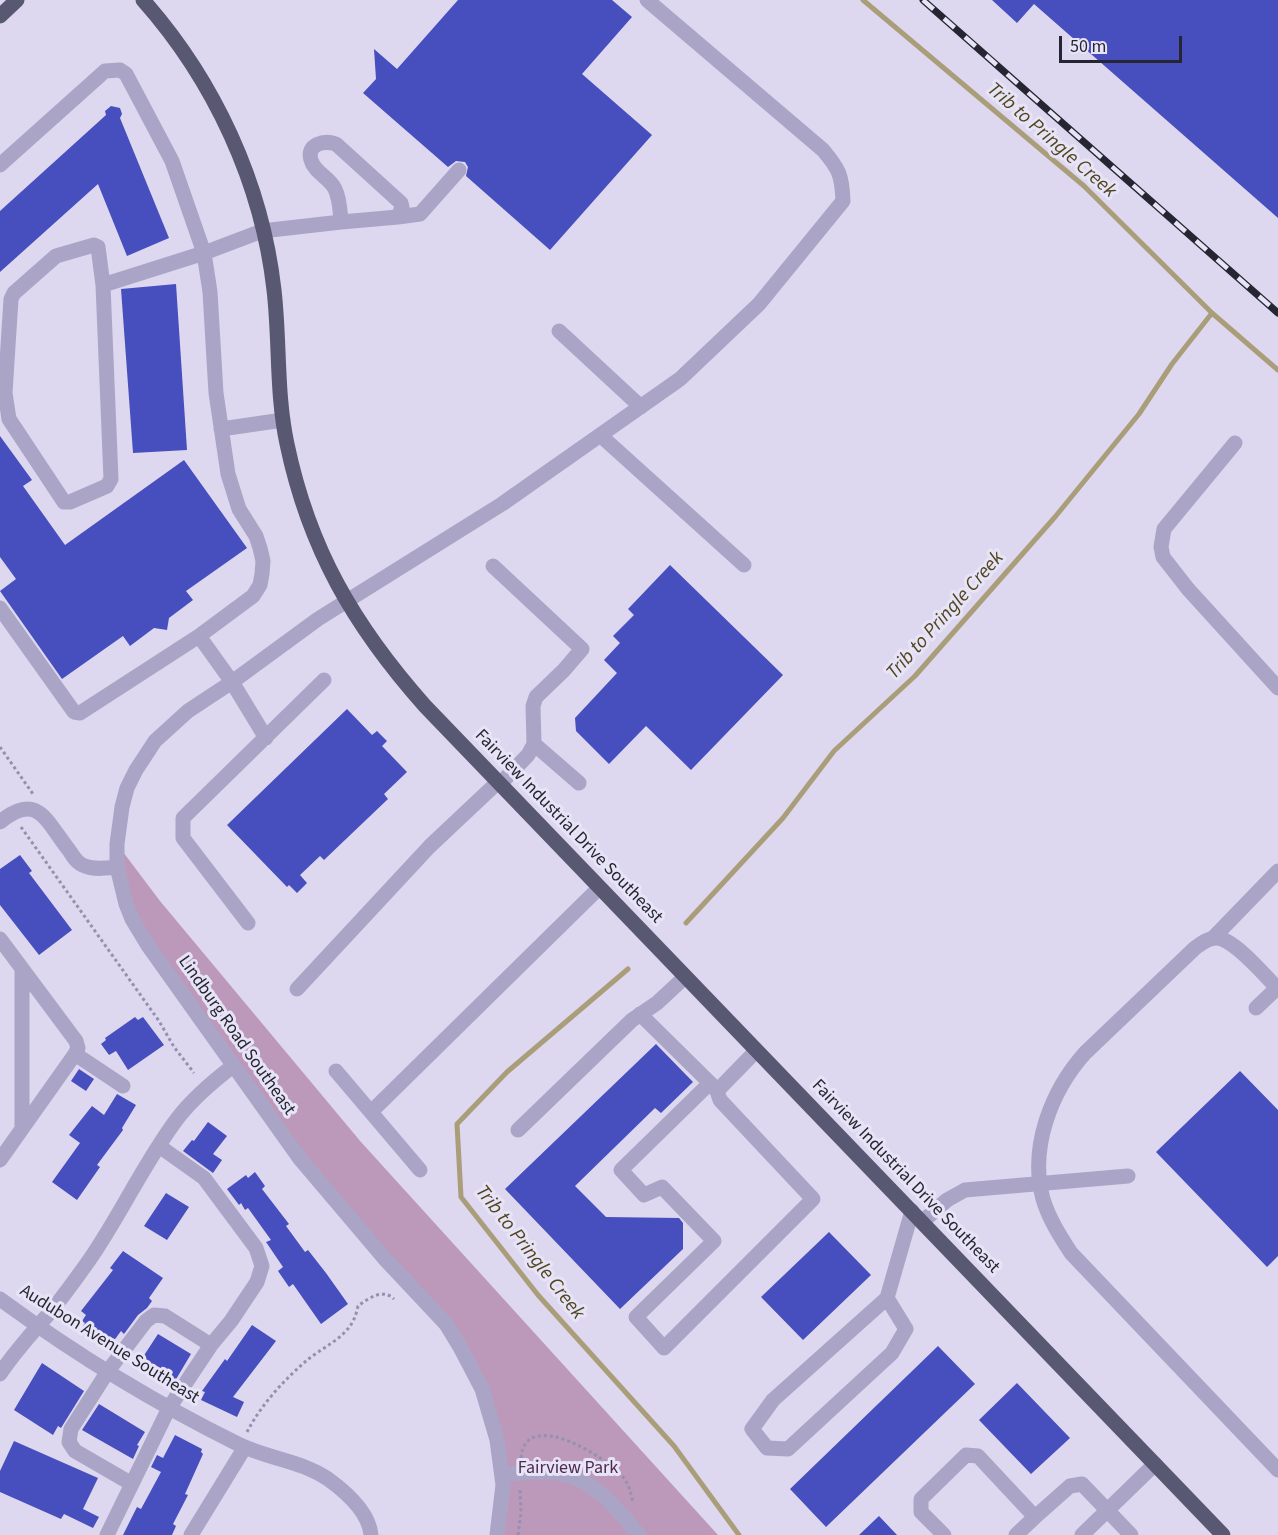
<!DOCTYPE html>
<html>
<head>
<meta charset="utf-8">
<style>
  body { margin:0 }
  #map { position:relative; width:1278px; height:1535px; overflow:hidden; background:#ddd8ef; font-family:"Source Sans 3",sans-serif }
  canvas { display:block }
  .scale { position:absolute; left:1059px; top:36px; width:123px; height:27px; box-sizing:border-box; border:3px solid #262632; border-top:0; padding-left:8px; font-size:18px; line-height:21px; white-space:nowrap; color:#262632; -webkit-text-stroke:4px #e8e4f7; paint-order:stroke }
</style>
</head>
<body>
<div id="map">
<canvas width="1278" height="1535"></canvas>
<div class="scale">50 m</div>
</div>
<script>
const ctx = document.querySelector('canvas').getContext('2d');
ctx.lineJoin = 'round';
function paint(path, color) { ctx.fillStyle = color; ctx.fill(path, 'evenodd'); }
function trace(path, color, width, dash) { ctx.strokeStyle = color; ctx.lineWidth = width; ctx.lineCap = dash ? 'butt' : 'round'; ctx.setLineDash(dash || []); ctx.stroke(path); }
function write(font, color, halo, rows, align = 'center') {
  ctx.font = font + ' "Source Sans 3",sans-serif'; ctx.lineWidth = 6; ctx.setLineDash([]); ctx.textBaseline = 'middle'; ctx.strokeStyle = halo; ctx.fillStyle = color; for (const [text, x, y, turn = 0] of rows) {
    ctx.save(); ctx.translate(x, y); ctx.rotate((+turn || 0) * Math.PI / 180); ctx.textAlign = isNaN(turn) ? turn : align; if (halo) ctx.strokeText(text, 0, 0); ctx.fillText(text, 0, 0); ctx.restore();
  }
}
paint(new Path2D(`
  M117,844L160,901L361,1142L718,1535H497V1440L460,1347L331,1197L138,931Z`), '#bc99bb');
trace(new Path2D(`
  M863,0L1084,186L1212,313L1278,370
  M686,923L783,818L834,751L915,676L1055,517L1139,414L1172,364L1212,313
  M628,969L507,1072L457,1124L461,1197L538,1295L674,1446L739,1535`), '#aa9d79', 5);
paint(new Path2D(`
  M458,0H612L632,17L582,74L652,135L550,250L466,176L468,167L465,162L456,161L448,167L363,93L376,79L374,49L397,69Z
  M992,0H1278V218L1034,4L1017,23Z
  M111,106L120,108L122,114L120,118L169,238L127,256L98,184L0,272V211L106,115L105,111Z
  M176,284L187,450L133,453L121,289Z
  M0,436L32,480L23,486L65,545L184,460L247,548L186,591L193,600L169,618L167,630L154,628L130,646L123,636L62,679L0,591L16,579L0,557Z
  M670,565L783,675L691,770L646,726L609,764L576,731L575,718L617,673L604,660L620,643L613,636L634,615L628,609Z
  M347,709L372,735L377,731L387,741L382,746L407,772L384,794L388,799L324,860L320,856L300,875L307,883L297,893L289,885L287,887L227,825Z
  M20,855L32,871L29,873L72,930L39,955L0,905V869Z
  M135,1017L138,1020L143,1017L164,1045L128,1070L116,1051L109,1055L101,1044L106,1040L105,1038Z
  M656,1044L693,1082L661,1113L655,1108L575,1186L606,1217L679,1218L683,1223V1249L620,1309L505,1189Z
  M79,1069L94,1079L86,1091L71,1081Z
  M1240,1071L1278,1110V1256L1267,1267L1156,1152Z
  M117,1094L136,1105L122,1128L123,1130L97,1165L100,1167L77,1200L52,1182L80,1143L69,1135L92,1106L104,1115Z
  M208,1122L227,1136L213,1154L222,1160L213,1173L183,1151L192,1140L194,1141Z
  M255,1172L265,1186L262,1189L289,1224L286,1226L305,1252L308,1250L326,1273L348,1304L321,1324L293,1284L289,1287L278,1271L283,1267L266,1242L271,1240L248,1208L245,1210L241,1203L239,1205L227,1189L246,1175L248,1178Z
  M166,1193L189,1207L167,1240L144,1226Z
  M829,1232L871,1275L803,1340L761,1297Z
  M123,1251L163,1278L149,1298L152,1301L147,1308L138,1315L124,1334L121,1331L110,1346L83,1326L85,1323L82,1321L86,1315L81,1311L113,1270L110,1268Z
  M252,1325L276,1341L233,1397L244,1402L237,1417L201,1400L205,1392L202,1391L225,1359L227,1361Z
  M158,1334L191,1354L175,1381L141,1360Z
  M938,1346L975,1384L826,1527L790,1489Z
  M42,1363L84,1391L61,1428L58,1426L53,1435L14,1410Z
  M1017,1383L1070,1438L1031,1474L979,1420Z
  M99,1404L145,1432L137,1445L139,1446L133,1459L82,1430Z
  M175,1435L202,1449L201,1452L203,1454L185,1494L188,1495L173,1524L176,1526L172,1535H123L137,1507L141,1509L161,1472L151,1467L157,1455L163,1458Z
  M14,1441L98,1478L83,1509L99,1517L93,1528L64,1514L61,1519L0,1492V1471Z
  M879,1516L897,1535H859Z`), '#474ebd');
trace(new Path2D(`
  M0,747L33,794
  M21,827L159,1021L174,1047L194,1073
  M247,1432C261,1405 283,1381 306,1361C321,1348 346,1338 354,1319C356,1315 357,1310 358,1306C369,1298 383,1288 394,1299
  M521,1458C525,1406 608,1458 623,1477C629,1484 631,1493 633,1503
  M518,1535L521,1513L520,1489`), '#9490b1', 3, [3, 3]);
trace(new Path2D(`
  M0,165L105,71L120,70L126,74L172,161L204,253L210,292L216,393L228,474L239,509L256,536L260,548L263,561L262,574L260,585L253,596L199,636L80,713L74,712L0,608
  M398,217L420,214L459,170
  M94,245L98,247L103,285L111,479L107,486L70,502H64L9,419L5,393L11,299L14,293L56,256Z
  M103,285L204,253L262,231L341,222C340,211 340,199 335,189C330,178 314,172 311,160C306,144 324,140 336,144L401,203L402,207L398,217L341,222
  M559,331L641,407
  M221,429L283,420
  M600,435L744,565
  M1235,443L1164,529L1161,547L1163,557L1188,589L1278,688
  M493,566L582,649L564,670L536,697L533,706L534,744L528,755L500,784
  M199,636L232,682L266,738
  M534,744L579,783
  M0,822C38,790 47,823 69,850C73,856 77,864 85,866C95,870 107,868 117,867
  M248,923L183,838V818L324,680
  M1214,937L1278,871
  M0,939L76,1041L78,1048L75,1054L0,1160
  M297,989L430,846L498,782
  M1278,989C1265,976 1234,938 1216,938C1208,938 1202,943 1195,948L1085,1053C1051,1091 1029,1148 1043,1199C1049,1219 1060,1236 1071,1253L1278,1470
  M1256,1008L1277,988
  M640,1014L710,1083L717,1091L720,1100L813,1199L664,1348L636,1317L714,1241L662,1187L644,1195L621,1170L710,1083
  M75,1054L123,1086
  M336,1071L420,1170
  M717,1091L756,1051
  M371,1112L599,888
  M22,1128V969
  M518,1130L632,1020L657,1003L685,977
  M922,1222L947,1200L965,1190L1128,1176
  M887,1298L773,1400L752,1429L767,1448L788,1449L892,1353L906,1329L887,1298L912,1211
  M0,1299C75,1354 155,1403 238,1444C268,1459 300,1460 328,1479C346,1492 369,1512 371,1535
  M0,1374C15,1351 34,1331 52,1310C65,1294 78,1276 90,1259C121,1214 144,1163 177,1119C193,1098 212,1082 233,1066
  M502,1474C520,1474 541,1470 558,1473C595,1479 616,1508 639,1535
  M132,1484L75,1451L69,1442L71,1429L108,1371L146,1321L154,1315L165,1316L211,1345
  M107,1535L169,1408L211,1345L231,1321L257,1282L262,1266L256,1248L204,1178L159,1146
  M191,1535L245,1447
  M497,1535L503,1485L497,1440L482,1389L460,1347L446,1324L384,1258L300,1159L149,947L132,919L126,904L117,867V844L122,807L127,788L136,770L155,741L188,711L232,682L318,619L502,504L680,379L759,304L843,201C842,175 839,169 823,150L647,0
  M944,1535L921,1512V1499L966,1455L978,1456L1035,1517L1070,1486L1082,1484L1131,1535
  M1016,1535L1035,1517
  M1082,1535L1155,1464`), '#aaa5c6', 15);
trace(new Path2D(`
  M143,0C214,80 262,183 274,290C280,341 276,393 287,444C309,549 354,626 425,706L1223,1535
  M0,16L17,0`), '#595873', 15);
const rail = new Path2D(`
  M923,0L1278,313`);
trace(rail, '#262632', 7);
trace(rail, '#e8e4f7', 4.5, [14]);
write('18px', '#262632', '#e8e4f7', [
  ["Fairview Industrial Drive Southeast",568,827,46],
  ["Lindburg Road Southeast",236,1036,55],
  ["Fairview Industrial Drive Southeast",905,1177,46],
  ["Audubon Avenue Southeast",109,1345,32]
]);
write('18px', '#4e2b4c', '#e8e4f7', [
  ["Fairview Park",568,1469]
]);
write('italic 20px', '#50451f', '#e8e4f7', [
  ["Trib to Pringle Creek",1051,141,41],
  ["Trib to Pringle Creek",946,616,-48],
  ["Trib to Pringle Creek",529,1253,52]
]);
</script>
</body>
</html>
